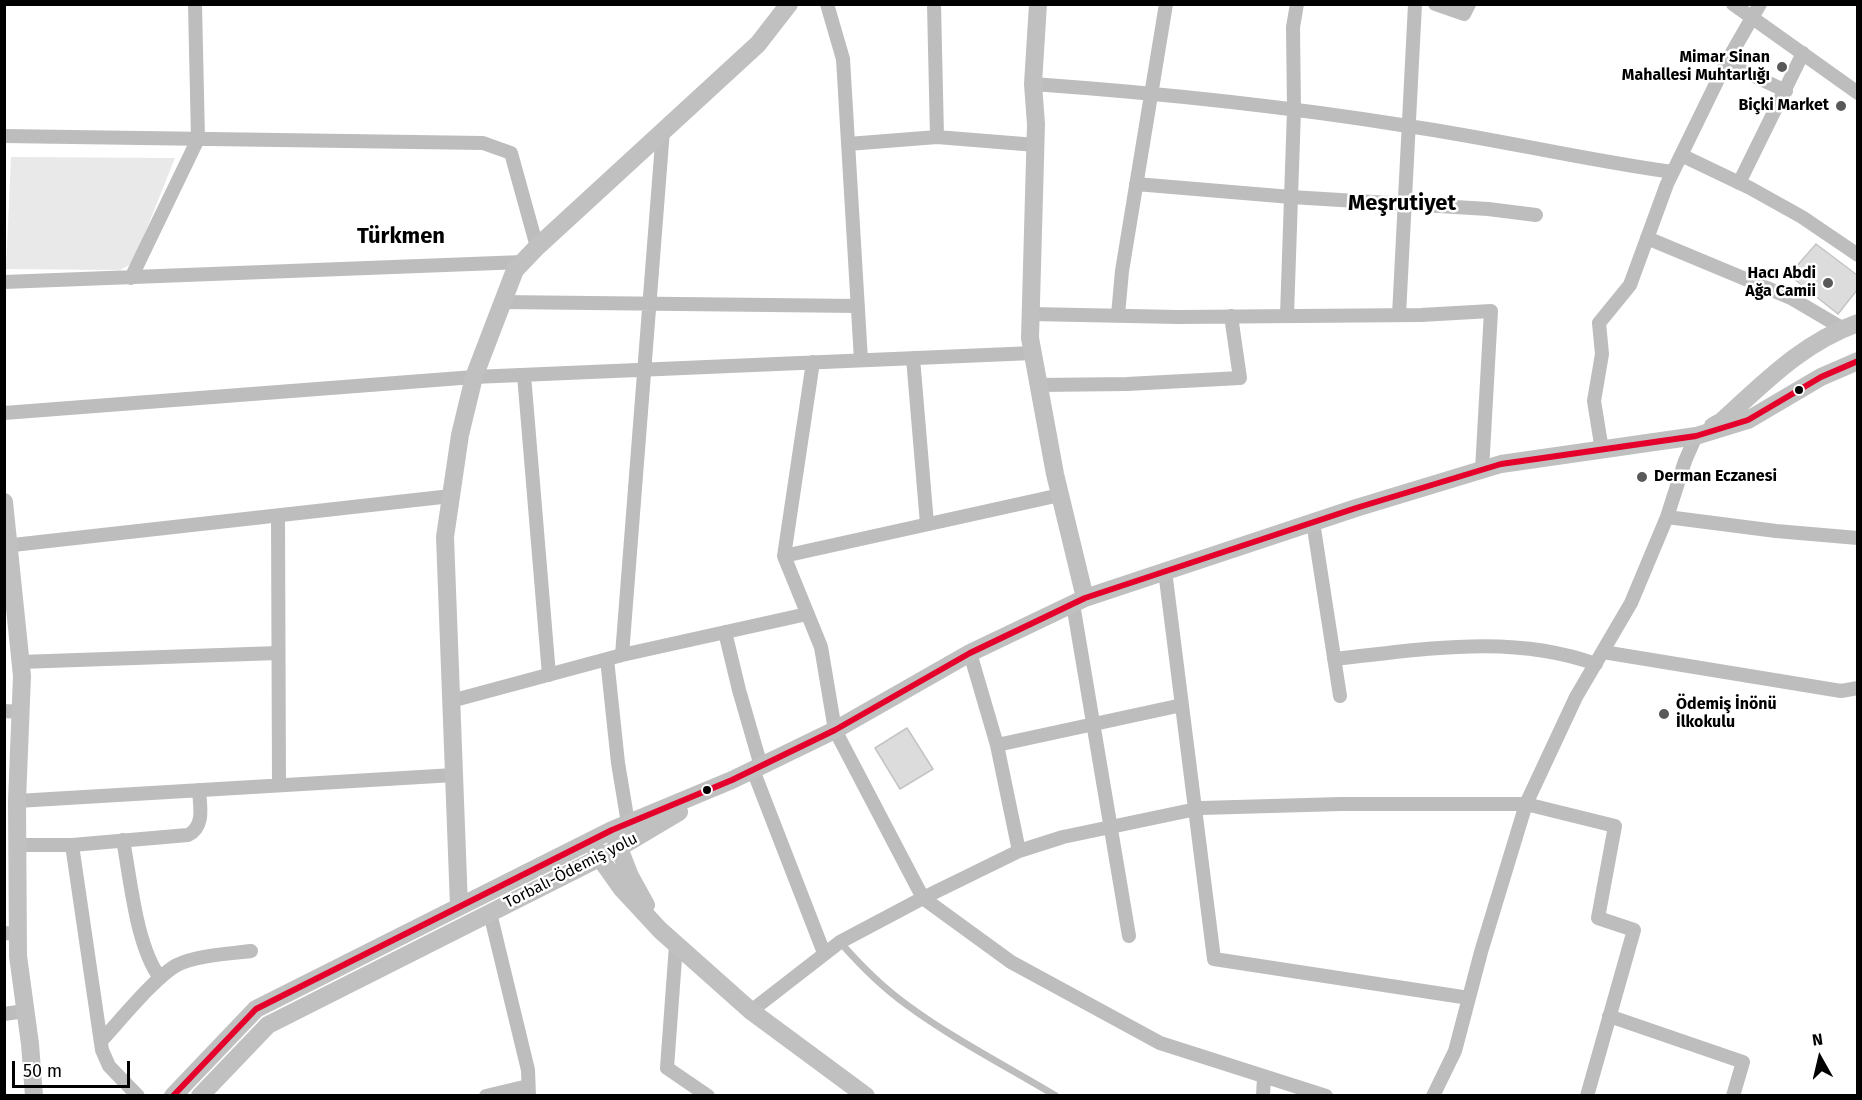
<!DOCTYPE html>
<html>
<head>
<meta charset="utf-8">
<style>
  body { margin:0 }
  #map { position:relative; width:1862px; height:1100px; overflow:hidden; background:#fff; font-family:"Fira Sans",sans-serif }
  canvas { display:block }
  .frame { position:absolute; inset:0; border:6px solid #000; pointer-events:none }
  .north { position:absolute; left:1790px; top:1028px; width:60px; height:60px; -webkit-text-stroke:4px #fff; paint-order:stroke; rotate:352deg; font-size:16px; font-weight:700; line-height:24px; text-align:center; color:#000 }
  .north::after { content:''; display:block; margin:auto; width:21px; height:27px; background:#000; clip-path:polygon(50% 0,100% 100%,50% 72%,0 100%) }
  .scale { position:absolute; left:12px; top:1061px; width:118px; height:27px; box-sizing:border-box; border:3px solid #000; border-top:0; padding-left:8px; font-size:18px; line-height:21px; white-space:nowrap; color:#000; -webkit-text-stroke:4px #fff; paint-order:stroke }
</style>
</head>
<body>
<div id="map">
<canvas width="1862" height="1100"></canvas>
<div class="frame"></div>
<div class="north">N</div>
<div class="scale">50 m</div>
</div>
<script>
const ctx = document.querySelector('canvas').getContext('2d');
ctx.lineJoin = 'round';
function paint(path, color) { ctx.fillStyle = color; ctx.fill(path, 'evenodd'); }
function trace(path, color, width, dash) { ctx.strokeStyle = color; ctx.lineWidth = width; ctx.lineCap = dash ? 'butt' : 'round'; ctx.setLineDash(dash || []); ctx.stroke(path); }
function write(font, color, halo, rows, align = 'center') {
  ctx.font = font + ' "Fira Sans",sans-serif'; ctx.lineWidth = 5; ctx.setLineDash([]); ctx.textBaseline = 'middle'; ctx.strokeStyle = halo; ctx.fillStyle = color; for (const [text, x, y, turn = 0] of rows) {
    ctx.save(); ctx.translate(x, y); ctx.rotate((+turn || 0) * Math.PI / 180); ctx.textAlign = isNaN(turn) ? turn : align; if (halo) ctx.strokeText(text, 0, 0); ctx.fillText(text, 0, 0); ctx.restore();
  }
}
paint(new Path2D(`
  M11,157L175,158L133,263L120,270L6,269Z`), '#e9e9e9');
const building = new Path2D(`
  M1816,244L1857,275V290L1838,314L1789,275Z
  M907,728L933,769L900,789L875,748Z`);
paint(building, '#dcdcdc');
trace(building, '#c4c4c4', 1.5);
trace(new Path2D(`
  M840,942C860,965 882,987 907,1005C953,1039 1006,1066 1056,1096`), '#bdbdbd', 7);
trace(new Path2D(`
  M827,4L843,59L861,360
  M934,4L937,137L1036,145
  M1435,4L1464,14L1469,4
  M1733,4L1858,93
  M1726,63L1786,91
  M1033,84C1159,93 1284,106 1408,126C1497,139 1584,160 1672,172
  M4,136L483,143L511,153L537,247
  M848,144L937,137
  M1681,155L1750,188L1802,217L1858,255
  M1739,183L1803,53
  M1136,184L1291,197L1488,209L1536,215
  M1647,238L1791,298L1842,328
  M131,278L198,139L195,4
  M4,282L523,262
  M501,302L858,306
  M1031,314L1178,317L1421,315L1491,311L1482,470
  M1118,315L1122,271L1166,4
  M1287,315L1294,110L1293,27L1297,4
  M1399,315L1415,4
  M913,358L927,524
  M813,362L784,556L821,647L835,730L923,898L1011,962L1160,1043L1326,1096
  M524,375L549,675
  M1039,385L1127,384L1240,378L1231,316
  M4,413L474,377L1033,353
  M1602,450L1594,401L1602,354L1599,323L1630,285L1667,184L1726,63L1760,4
  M278,516L279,785
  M1667,517L1776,531L1858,538
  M1313,522L1340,696
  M4,546L451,496
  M784,556L1060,495
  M1165,571L1214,959L1469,998
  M1073,604L1129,936
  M725,632L739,690L761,766
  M1603,652L1841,691L1858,688
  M970,653L997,745L1019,851
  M622,655L807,614
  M607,659L618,763L628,823
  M1334,659C1422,650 1510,633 1596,664
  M20,662L278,653
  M451,701L622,655L663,130
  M4,711L21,712
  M997,745L1182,705
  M753,770L824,953
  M17,801L454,775
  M123,840C131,882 136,945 160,978
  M17,845H72L188,835C205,827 200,806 199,790
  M72,845L102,1050L109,1066L138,1096
  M490,913L528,1070L529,1096
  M4,933L18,934
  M676,945L667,1068L708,1096
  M751,1011L840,942L923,898L1019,851L1063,837L1201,808L1341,804H1526L1615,826L1598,918L1634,930L1587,1096
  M4,1014L25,1011
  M1609,1016L1743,1062L1733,1096
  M101,1041C119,1022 155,977 177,965C197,955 229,954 251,951
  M486,1096L528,1086
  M1263,1096L1264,1077
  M1433,1096L1455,1051L1481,952L1526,804L1576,697L1631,603L1667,517L1685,461L1696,436`), '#bdbdbd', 14);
trace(new Path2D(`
  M1038,4L1033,84L1036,124L1030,338L1055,474L1085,598
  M1713,426L1722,421C1765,382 1802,343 1858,323
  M4,502L22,676L17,801L18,956L30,1044L34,1096
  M615,838L630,876L646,905
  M595,847L600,858L622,889L660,930L751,1011L866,1096
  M459,906L445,537L460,435L474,377L515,270L537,247L758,44L789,4
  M173,1096L256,1009L612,830L732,780L835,730L970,653L1085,598L1356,508L1501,464L1696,436L1748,420L1821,377L1858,361
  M200,1096L268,1025L615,850L679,812`), '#c0c0c0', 18);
trace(new Path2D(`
  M173,1096L256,1009L612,830L732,780L835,730L970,653L1085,598L1356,508L1501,464L1696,436L1748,420L1821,377L1858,361`), '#e4002b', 6);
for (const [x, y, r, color] of [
  [1782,67,6,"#595959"],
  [1841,106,6,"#595959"],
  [1828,283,6,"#595959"],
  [1799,390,5,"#000"],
  [1642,477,6,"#595959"],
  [1664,714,6,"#595959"],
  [707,790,5,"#000"]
]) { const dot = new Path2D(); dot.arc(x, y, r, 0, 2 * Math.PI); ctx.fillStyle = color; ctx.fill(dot); trace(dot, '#fff', 2); }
write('bold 16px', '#000', '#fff', [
  ["Mimar Sinan",1770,58],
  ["Mahallesi Muhtarlığı",1770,76],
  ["Biçki Market",1829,106],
  ["Hacı Abdi",1816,274],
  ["Ağa Camii",1816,292],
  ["Derman Eczanesi",1654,477,"left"],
  ["Ödemiş İnönü",1676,705,"left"],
  ["İlkokulu",1676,723,"left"]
], 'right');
write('16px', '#000', '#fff', [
  ["Torbalı-Ödemiş yolu",571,871,-27]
]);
write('bold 22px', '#000', '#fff', [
  ["Meşrutiyet",1402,204],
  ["Türkmen",401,237]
]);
</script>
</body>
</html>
